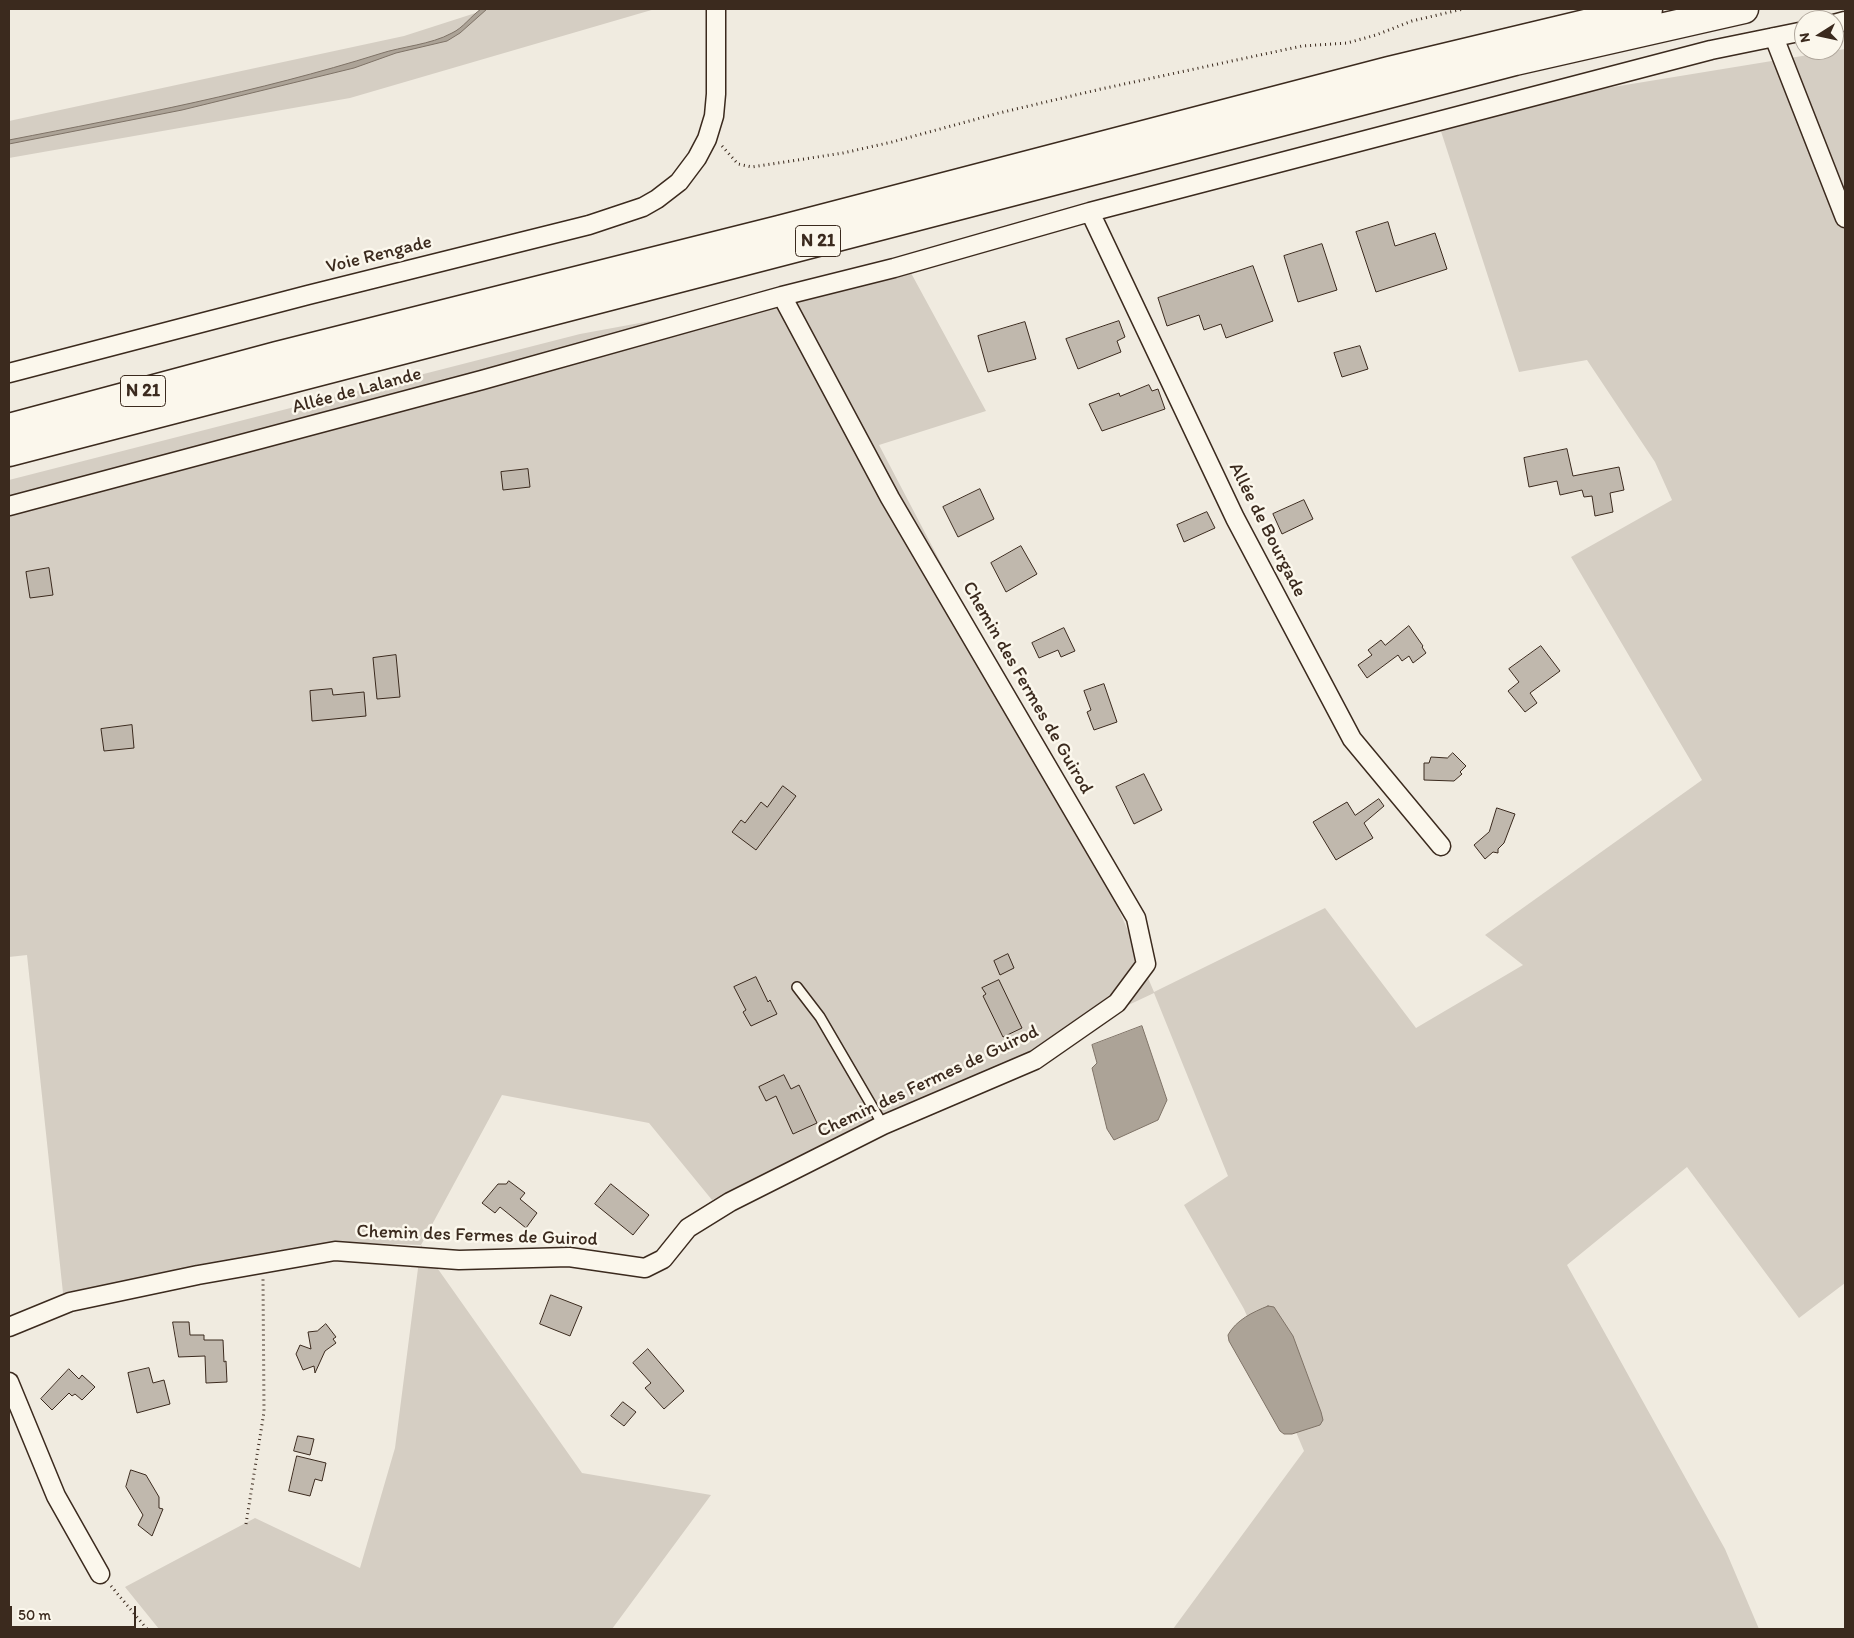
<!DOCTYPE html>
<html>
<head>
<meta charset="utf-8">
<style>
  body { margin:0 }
  #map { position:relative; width:1854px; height:1638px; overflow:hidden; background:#f0ebe0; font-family:Itim,sans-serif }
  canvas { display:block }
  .frame { position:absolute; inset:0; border:10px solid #3b2a1e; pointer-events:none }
  .north { position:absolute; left:1794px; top:10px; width:50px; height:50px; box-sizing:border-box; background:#fbf7ec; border:1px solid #aea59a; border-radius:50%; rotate:260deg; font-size:14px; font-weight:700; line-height:20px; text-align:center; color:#3b2a1e }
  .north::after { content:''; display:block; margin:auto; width:18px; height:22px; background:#3b2a1e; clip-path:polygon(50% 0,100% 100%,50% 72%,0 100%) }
  .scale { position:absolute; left:10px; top:1606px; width:126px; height:22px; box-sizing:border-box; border:2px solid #3b2a1e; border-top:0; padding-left:6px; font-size:15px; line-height:18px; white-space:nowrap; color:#3b2a1e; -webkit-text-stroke:4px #fbf7ec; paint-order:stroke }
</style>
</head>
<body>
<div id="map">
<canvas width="1854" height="1638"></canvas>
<div class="frame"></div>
<div class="north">N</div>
<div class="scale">50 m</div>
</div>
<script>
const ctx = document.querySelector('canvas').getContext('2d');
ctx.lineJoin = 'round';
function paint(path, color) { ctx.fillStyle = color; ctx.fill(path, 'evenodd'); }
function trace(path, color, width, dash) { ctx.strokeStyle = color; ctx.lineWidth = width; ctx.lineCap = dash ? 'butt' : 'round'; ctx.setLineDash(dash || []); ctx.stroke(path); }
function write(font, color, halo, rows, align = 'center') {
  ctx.font = font + ' Itim,sans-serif'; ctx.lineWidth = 5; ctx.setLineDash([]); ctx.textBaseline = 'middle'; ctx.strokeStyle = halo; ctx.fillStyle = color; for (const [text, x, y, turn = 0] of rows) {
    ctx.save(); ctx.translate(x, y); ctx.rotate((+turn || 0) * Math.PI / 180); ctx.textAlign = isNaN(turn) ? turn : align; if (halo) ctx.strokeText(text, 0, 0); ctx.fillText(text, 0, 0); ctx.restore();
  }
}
paint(new Path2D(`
  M488,9H655L350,98L9,158V121L404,36Z
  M1845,49V1283L1799,1318L1687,1167L1567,1265L1725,1549L1759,1629H1173L1304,1451L1244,1309L1184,1205L1228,1176L1154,993L712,1200L649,1123L502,1095L421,1245L582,1473L711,1495L612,1629H159L125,1587L255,1518L360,1568L395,1448L421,1245L340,1242L63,1293L27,955L9,957V480L580,334L911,273L986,411L879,445L1102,870L1154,992L1325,908L1416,1028L1523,965L1485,935L1702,780L1571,557L1672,500L1655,462L1587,360L1519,372L1436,116Z`), '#d5cec3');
const water = new Path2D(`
  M481,9H487L460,33L447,41L396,53L354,68L182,110L9,144V140C133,116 258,92 379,54C403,46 430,45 452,33C463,28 471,16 481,9Z
  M1142,1026L1167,1100L1158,1120L1114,1140L1107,1129L1092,1068L1097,1063L1092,1045Z
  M1268,1306L1274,1307L1293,1336L1321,1412L1323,1420L1320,1425L1292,1434H1284L1280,1431L1229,1341L1228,1335C1236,1320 1253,1312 1268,1306Z`);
paint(water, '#aca397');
trace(water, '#7f7367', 1);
const building = new Path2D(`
  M1388,222L1395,246L1435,233L1447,269L1376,292L1356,232Z
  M1322,244L1337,290L1298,302L1284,256Z
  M1253,266L1273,321L1226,338L1221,324L1204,330L1199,315L1167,326L1158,298Z
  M1119,321L1125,337L1117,341L1121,352L1078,369L1066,339Z
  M1025,322L1036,359L988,372L978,336Z
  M1360,346L1368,369L1342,377L1334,353Z
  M1149,385L1152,391L1158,389L1165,409L1102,431L1089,404L1119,393L1120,396Z
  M1567,449L1573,476L1619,467L1624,490L1610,493L1613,512L1595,516L1592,496L1584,497L1582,490L1560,495L1557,481L1529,487L1524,458Z
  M528,469L530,487L503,490L501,472Z
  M980,489L994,519L958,537L943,507Z
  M1304,500L1313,519L1282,534L1273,514Z
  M1207,512L1215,528L1184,542L1177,525Z
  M1021,546L1037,574L1006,592L991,563Z
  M49,568L53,595L30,598L26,572Z
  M1409,626L1423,646L1422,647L1426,653L1413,663L1409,656L1402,661L1398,655L1367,678L1358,665L1372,655L1368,650L1381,640L1385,645Z
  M1064,628L1075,651L1061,657L1058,650L1039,658L1032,643Z
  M1541,646L1560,671L1530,693L1537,703L1525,712L1508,691L1519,682L1509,669Z
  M396,655L400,697L377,699L373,658Z
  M1104,684L1117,722L1094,730L1087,712L1091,710L1084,691Z
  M332,689L333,695L364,692L366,716L312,721L310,691Z
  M132,725L134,748L104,751L101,729Z
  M1453,753L1466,766L1460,772L1462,774L1454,781L1424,780V763H1429L1431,757L1447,758Z
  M1144,774L1162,810L1134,824L1116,787Z
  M783,786L796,796L756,850L732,832L741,820L745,823L761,802L767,807Z
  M1379,799L1384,806L1364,823L1373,838L1336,860L1313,822L1347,802L1355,815Z
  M1497,808L1515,814L1504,843L1498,849V853L1493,852L1485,859L1474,845L1489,832Z
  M1008,954L1014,968L1000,975L994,961Z
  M756,977L768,1002L770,1000L777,1014L751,1026L743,1012L746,1010L734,987Z
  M999,980L1022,1028L1003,1037L983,996L986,994L982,988Z
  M784,1075L791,1089L799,1085L817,1123L793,1134L776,1096L766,1101L759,1087Z
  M509,1181L525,1193L520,1199L537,1213L526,1228L500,1207L495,1213L482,1203L498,1184H506Z
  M611,1184L649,1215L633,1235L595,1204Z
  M551,1295L582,1307L570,1336L540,1324Z
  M173,1322H189L190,1335H204V1340H223L224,1362L226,1361L227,1382L206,1383L205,1356L179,1357Z
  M326,1324L336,1337L333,1339L336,1343L325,1351L315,1373L314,1366L303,1370L296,1354L300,1345L311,1349L308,1332L317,1331Z
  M648,1349L684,1391L664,1409L645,1388L651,1383L633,1363Z
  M149,1368L153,1383L164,1380L170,1404L137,1413L128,1373Z
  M69,1369L79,1379L82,1375L95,1387L82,1400L75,1394L72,1396L69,1393L52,1410L41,1399Z
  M623,1402L636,1412L624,1426L611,1416Z
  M298,1436L314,1439L310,1455L294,1451Z
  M297,1456L326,1463L322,1481L315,1479L310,1496L289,1491Z
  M131,1470L146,1475L159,1497V1508L163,1509L152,1536L138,1525L143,1515L126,1487Z`);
paint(building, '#c0b8ad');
trace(building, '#3b2a1e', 1);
const service = new Path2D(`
  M797,987L820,1017L883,1125`);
const minor = new Path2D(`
  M1834,24L1845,21
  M1774,37L1845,218
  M1090,212L1235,518L1352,739L1441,846
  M9,373L308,295L589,225L643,207L657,199L679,182L697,158L707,139L714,116L716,94V9
  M9,506L482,380L782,296L894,268L1090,212L1711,50L1804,31
  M9,1327L70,1302L198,1275L335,1251L459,1260L569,1257L645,1268L663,1259L688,1228L730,1202L883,1125L1035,1060L1117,1003L1146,964L1136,918L890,498L782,296
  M9,1382L56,1496L100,1574`);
const trunk = new Path2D(`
  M9,428L277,356L779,230L1389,71L1648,9
  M9,452L1515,61L1744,9`);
trace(service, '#3b2a1e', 12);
trace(minor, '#3b2a1e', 21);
trace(trunk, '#3b2a1e', 31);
trace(new Path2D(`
  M722,146L738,164L752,167L843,153L892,142L999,113L1101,89L1302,46L1347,43L1376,35L1412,21L1463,9
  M246,1524L264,1412L263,1279
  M111,1586L147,1629`), '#3b2a1e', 3, [1, 4]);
trace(service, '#fbf7ec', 9);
trace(minor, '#fbf7ec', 18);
trace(trunk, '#fbf7ec', 28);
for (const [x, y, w] of [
  [818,241,45],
  [143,391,45]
]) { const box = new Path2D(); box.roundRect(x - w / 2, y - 15.5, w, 31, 4); ctx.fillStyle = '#fbf7ec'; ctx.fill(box); trace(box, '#3b2a1e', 1); }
write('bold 18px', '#3b2a1e', null, [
  ["N 21",818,241],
  ["N 21",143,391]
]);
write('19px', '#3b2a1e', '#fbf7ec', [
  ["Voie Rengade",379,255,-14],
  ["Allée de Lalande",357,391,-15],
  ["Allée de Bourgade",1267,530,63],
  ["Chemin des Fermes de Guirod",1027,688,60],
  ["Chemin des Fermes de Guirod",928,1082,-25],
  ["Chemin des Fermes de Guirod",477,1236,2]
]);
</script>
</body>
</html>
